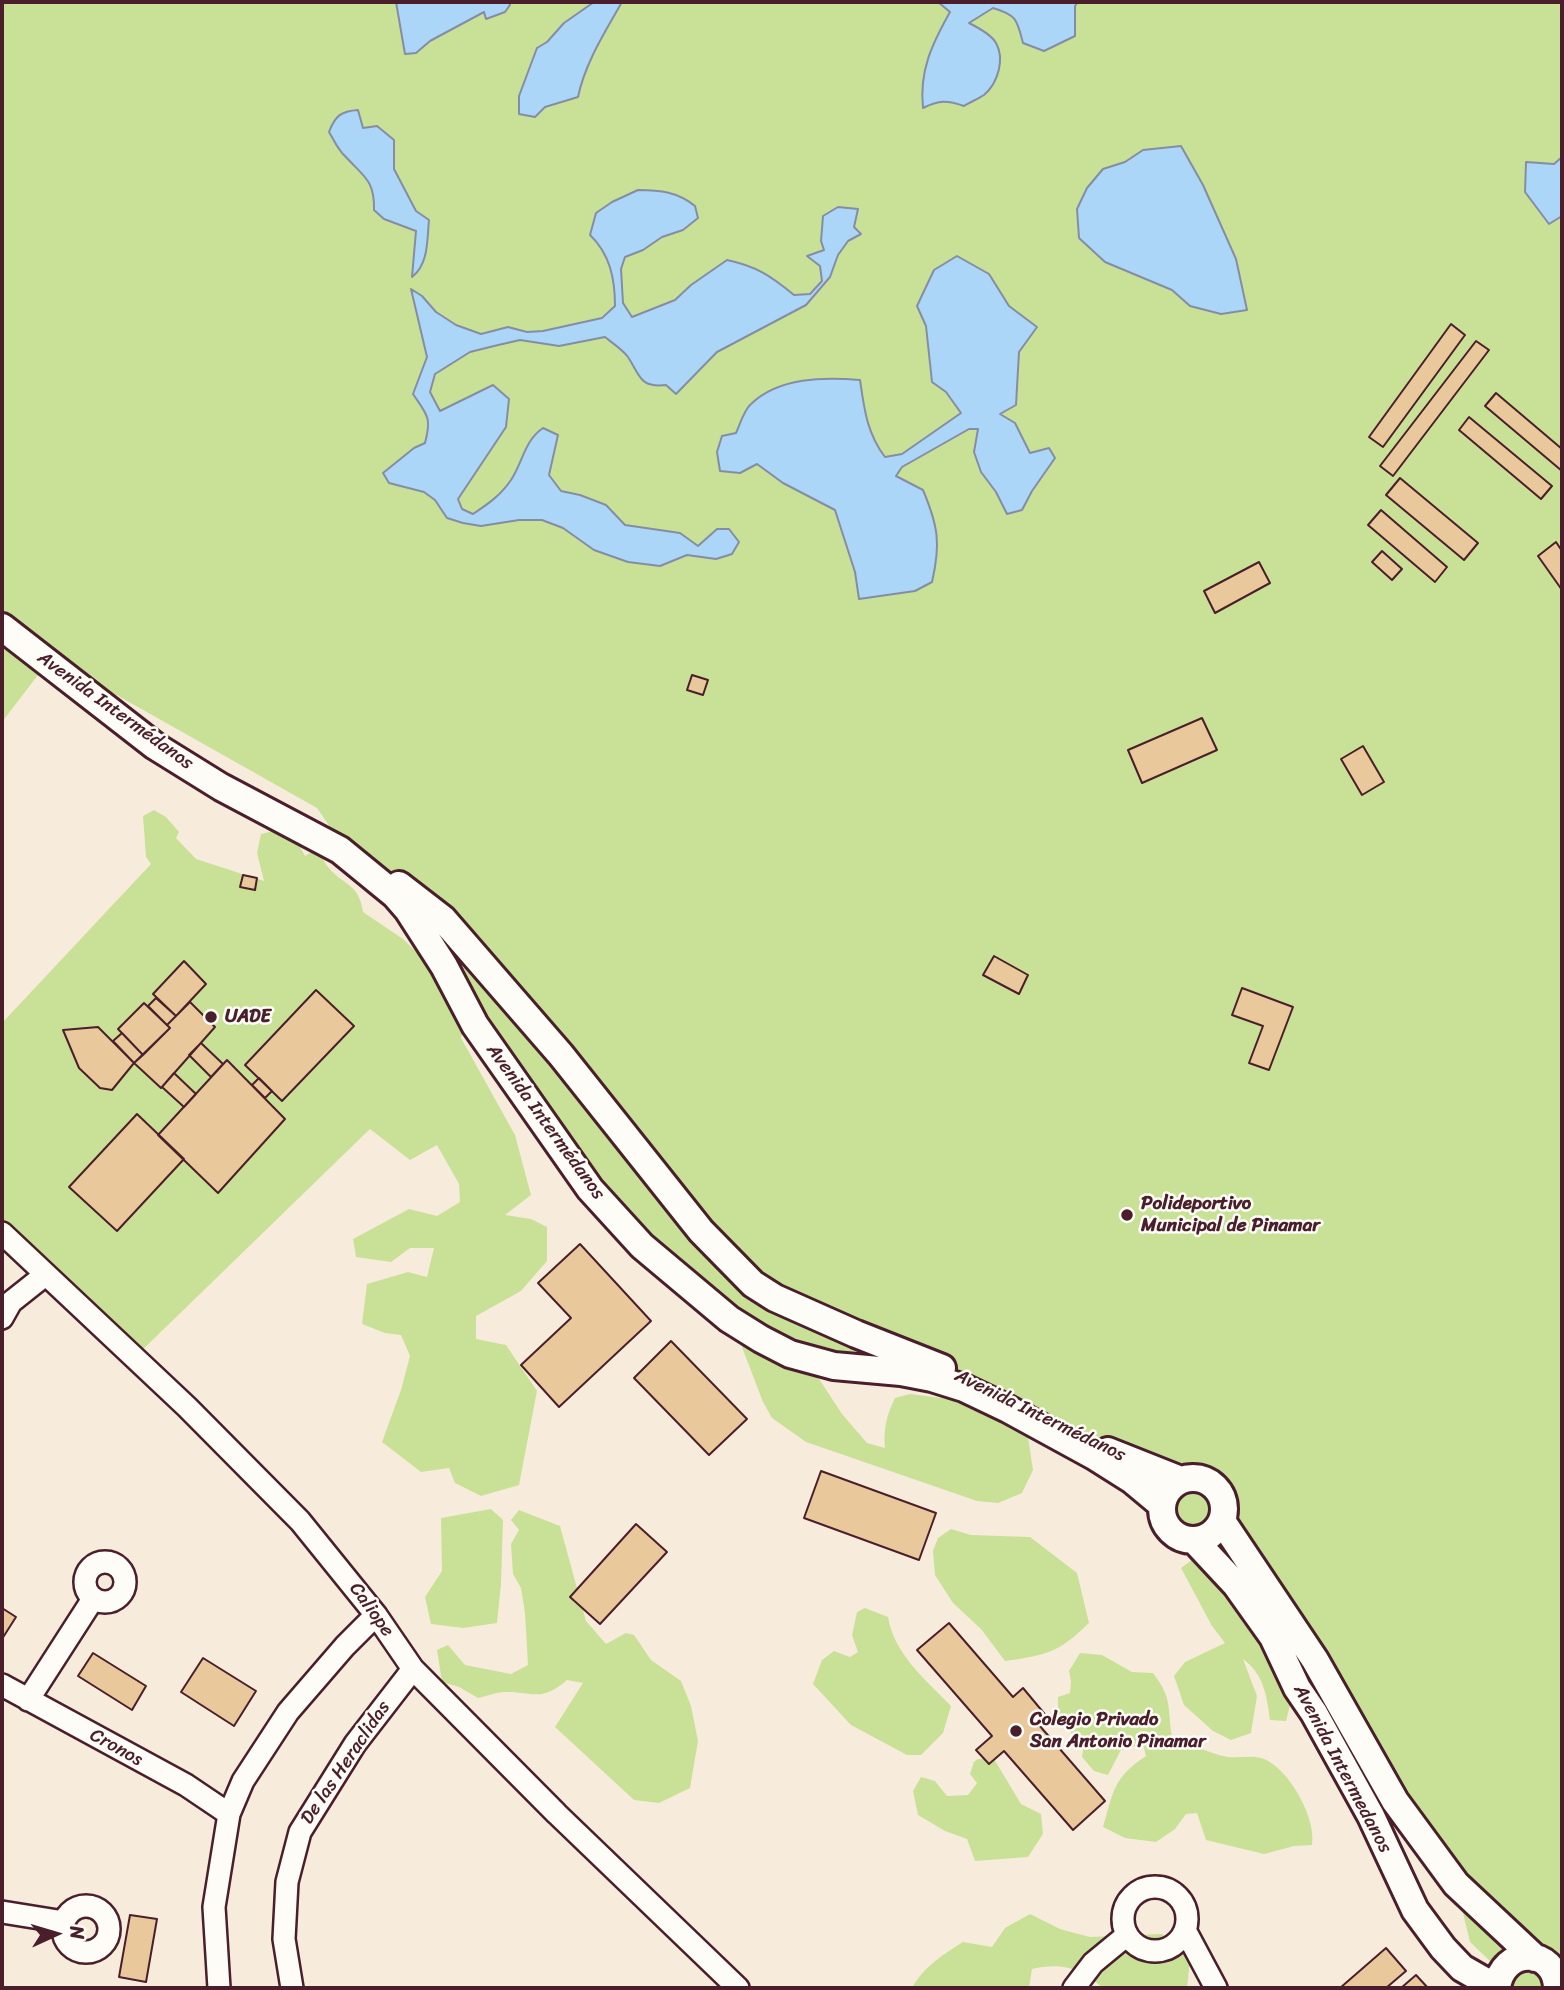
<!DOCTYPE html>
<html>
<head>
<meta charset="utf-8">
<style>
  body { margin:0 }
  #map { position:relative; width:1564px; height:1990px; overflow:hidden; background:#f7ecdb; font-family:Sriracha,sans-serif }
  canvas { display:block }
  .frame { position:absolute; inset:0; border:4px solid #4a1f2b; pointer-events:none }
  .north { position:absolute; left:21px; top:1899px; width:70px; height:70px; -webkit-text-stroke:5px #fdfcf7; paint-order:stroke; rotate:86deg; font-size:19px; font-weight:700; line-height:28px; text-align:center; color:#4a1f2b }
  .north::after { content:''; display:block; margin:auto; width:24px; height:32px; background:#4a1f2b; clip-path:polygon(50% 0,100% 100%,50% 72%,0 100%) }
</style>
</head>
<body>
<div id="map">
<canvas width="1564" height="1990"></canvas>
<div class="frame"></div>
<div class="north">N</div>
</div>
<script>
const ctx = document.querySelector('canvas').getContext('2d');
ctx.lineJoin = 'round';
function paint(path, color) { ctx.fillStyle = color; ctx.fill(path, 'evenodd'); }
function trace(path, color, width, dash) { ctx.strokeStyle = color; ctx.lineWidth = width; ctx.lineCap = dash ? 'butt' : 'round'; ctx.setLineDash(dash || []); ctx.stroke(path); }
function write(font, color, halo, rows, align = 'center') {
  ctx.font = font + ' Sriracha,sans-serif'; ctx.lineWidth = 5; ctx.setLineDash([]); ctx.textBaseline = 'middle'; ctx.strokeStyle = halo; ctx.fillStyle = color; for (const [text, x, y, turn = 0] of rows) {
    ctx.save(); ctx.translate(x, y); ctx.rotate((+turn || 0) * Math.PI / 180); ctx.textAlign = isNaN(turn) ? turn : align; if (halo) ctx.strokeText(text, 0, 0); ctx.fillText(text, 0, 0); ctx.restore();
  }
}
paint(new Path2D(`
  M2,2H1562V1988H1497L1491,1962L1470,1942L1456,1884L1274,1596L1203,1539C1181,1540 1172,1538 1162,1516L981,1389L806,1359L842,1414L867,1443L885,1448C883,1429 887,1414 895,1398L910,1394L965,1401L1028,1437L1033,1470L1022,1493L998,1503L977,1501L806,1442L772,1418L763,1402L740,1342L741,1331L642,1246L438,975L463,1032L461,1038L515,1135L531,1195L505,1215L531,1219L547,1227V1261L521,1291L476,1316V1339L506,1345L537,1391L519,1485L481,1496L455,1483L449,1468L421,1472L382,1442L401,1390L410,1356L401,1335L385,1333L362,1324L367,1284L408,1272L427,1277L434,1248H410L391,1262L356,1257L353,1239L409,1209L437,1216L460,1202L459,1184L437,1145L410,1160L370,1129L134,1358L2,1232V1023L151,864L146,857L143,816L154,810L166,817L179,832L176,838L196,859L264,881L257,853L261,834L289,827L305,856L317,848C321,854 324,863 329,868C344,886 359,883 363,912L403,939L434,969L402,887L343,846L317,808L51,658L2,722Z
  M491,1509L503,1520L501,1584L497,1623L463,1628L431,1624L425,1597L442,1571L441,1518Z
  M519,1510L560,1526L586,1621L606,1644L626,1633L634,1635L651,1660L681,1681L691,1706L698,1741L690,1788L659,1803L634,1800L555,1727L583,1683L567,1680C542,1702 534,1692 505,1692C497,1692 487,1696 478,1698L459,1687L442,1682L437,1650L448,1645L465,1665L511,1674L528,1665L525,1613L521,1588L513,1574L511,1544L519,1530L511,1520Z
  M951,1529L971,1535L1030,1537L1077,1573L1089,1623C1058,1653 1047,1655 1005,1661L981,1629L953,1603L935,1575L933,1551L938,1538Z
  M1192,1560L1212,1577L1261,1632L1287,1692L1290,1705L1286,1721L1270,1720C1267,1697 1264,1674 1243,1659L1257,1696L1251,1733L1231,1740L1213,1731L1184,1705L1174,1676L1185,1662L1225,1643L1212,1626L1181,1568Z
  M865,1608L888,1617C894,1654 926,1680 951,1706L943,1733L921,1755H907L851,1725L813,1684L822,1660L834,1651L850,1657L858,1652L852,1635L857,1612Z
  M1080,1653L1102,1655L1132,1672L1153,1673C1173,1699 1167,1707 1172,1737C1190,1743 1210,1754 1228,1757C1239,1758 1251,1755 1261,1758C1287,1765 1317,1818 1312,1845L1294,1846L1264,1854L1206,1840L1197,1813L1186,1814L1175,1829L1156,1842L1125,1838L1103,1827C1114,1790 1113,1778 1146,1756L1143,1744L1121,1750L1108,1775L1094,1771L1082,1757L1084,1741C1064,1730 1057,1721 1058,1697L1070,1693L1071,1681L1069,1671Z
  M978,1759H994L1021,1804L1041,1814L1043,1834L1028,1857L975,1861L967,1839L945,1831L918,1815L913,1791L921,1777L935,1781L947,1796L968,1795L977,1783L970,1774L974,1762Z
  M1030,1914L1060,1929L1090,1937L1162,1934L1190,1960L1187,1988H1103C1081,1968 1061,1962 1032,1969L1029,1988H912C923,1967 944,1954 963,1942L992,1947L1005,1928Z`), '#c9e197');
const water = new Path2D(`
  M396,2H509L510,5L505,12L486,19L484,12L430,41L416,53L405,54Z
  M594,2H622C605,32 585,63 578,97L545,107L535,117L519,114V96L537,48L547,42L564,23Z
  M938,2H1078L1075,6V36L1044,51L1023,43C1017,20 1017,15 993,8L969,23C977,27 991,34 996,43C1005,59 998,83 984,95C978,99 970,102 964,106C947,100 939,100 923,108C919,71 932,44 950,12Z
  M358,110L363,128L377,126L394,140V169L416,211L429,220C427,239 429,264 412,277L416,231L384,219L374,210C375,180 363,176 345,156C338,150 334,140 329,132C335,116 341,111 358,110Z
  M1181,146L1203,185L1236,259L1247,310L1221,314L1190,306L1172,290L1105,262L1079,238L1077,209L1087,188L1103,169L1125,162L1143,150Z
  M1562,157V216L1549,224L1525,192L1526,162L1554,164Z
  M638,190C660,190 678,192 695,206L698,218L683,230L662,237L643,250L625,257L621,269L623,303L632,317L675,300L691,285L727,260C756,266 771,276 794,295L810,294L822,281L820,266L807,256L824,250L821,241L823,216L838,207L858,209L854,227L861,234L848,241L838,255L830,277L806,305L717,352L676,394L666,385C639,388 640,375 628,357C622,349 612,343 605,337L559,346L520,340L494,346L470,352L435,374L430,392L440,411L493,385L509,399L506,427L458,499L462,509L473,514C488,504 501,495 511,480C523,462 524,441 543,428L558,435L549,475L561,491L580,495L606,505L625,525L680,533L698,546L717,529H729L739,542L732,554L716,559L687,555L660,566L628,562L594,550L563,528L542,520H519L481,526L463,523L447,518L435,500L424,492L389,483L383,473L414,448L425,443C432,417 427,415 413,394L427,357L411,289L422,296L436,312L456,325L481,334L508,327L527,332L543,331L602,318L615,306C615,279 610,254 590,235L596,213L612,202Z
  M957,256L989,274L1009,306L1037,327L1019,352L1016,405L1000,414L1015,423L1030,453L1049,448L1055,458L1032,491L1022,510L1007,514L996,492L981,472L974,452L978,429H969L902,467L896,476L923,490C938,526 941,543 932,582L915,591L859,599L855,572L835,510L783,483L757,464L740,473L720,471L717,452L722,436L736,433C740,424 744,410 751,404C779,377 824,377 860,380C864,408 867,434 885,457L902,454L961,413L946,392L932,382L926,326L917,306L934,270Z`);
paint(water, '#acd6f7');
trace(water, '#858da5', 2);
const building = new Path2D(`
  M1451,324L1465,335L1383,447L1369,437Z
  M1476,341L1489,350L1393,476L1380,466Z
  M1496,393L1562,449V471L1485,406Z
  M1469,417L1552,486L1541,499L1459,430Z
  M1400,478L1478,543L1464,560L1386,495Z
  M1381,510L1447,567L1435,582L1368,525Z
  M1556,542L1562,551V590L1538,556Z
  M1382,551L1402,569L1392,580L1372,562Z
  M1259,562L1270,583L1215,613L1204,591Z
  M692,675L708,680L703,695L687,690Z
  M1202,718L1217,750L1142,783L1128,750Z
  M1363,746L1384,782L1362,795L1341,759Z
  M243,875L257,878L255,890L240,887Z
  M994,956L1028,975L1019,994L983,975Z
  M184,961L206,984L176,1016L153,994Z
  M1242,988L1293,1007L1269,1070L1249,1063L1263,1026L1232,1015Z
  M316,990L354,1026L282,1101L245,1065Z
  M156,998L176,1016L167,1025L148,1006Z
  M190,1002L215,1027L161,1088L134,1063L170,1028L167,1025Z
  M144,1003L170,1028L143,1055L118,1029Z
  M98,1027L134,1063L112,1090L100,1088L79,1068L63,1030Z
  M122,1033L143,1055L134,1063L113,1041Z
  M201,1043L223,1064L211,1077L189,1055Z
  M227,1060L285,1119L218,1193L158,1135Z
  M174,1073L196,1094L184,1107L162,1087Z
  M259,1078L272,1091L265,1098L252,1085Z
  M137,1114L184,1159L117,1231L69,1187Z
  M580,1244L651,1321L559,1407L521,1365L571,1318L538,1283Z
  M671,1341L747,1419L709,1455L634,1378Z
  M821,1471L936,1513L919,1560L804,1518Z
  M636,1524L667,1552L600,1624L570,1597Z
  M2,1608L16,1617L2,1639Z
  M949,1623L1013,1697L1023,1688L1048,1718L1039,1725L1105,1801L1073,1830L1004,1751L989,1764L976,1750L992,1736L917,1650Z
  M93,1653L146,1686L132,1710L78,1676Z
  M203,1658L256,1691L234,1726L181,1692Z
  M130,1915L157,1919L146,1982L119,1977Z
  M1386,1948L1406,1971L1386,1988H1340Z
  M1416,1975L1428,1988H1401Z`);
paint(building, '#e9c89b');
trace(building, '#4a1f2b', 2);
const minor = new Path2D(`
  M2,1233L187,1407L300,1521L376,1615L413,1669L557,1814L738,1988
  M2,1318L11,1302L45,1275
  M85 1582a20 20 0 1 1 40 0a20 20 0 1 1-40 0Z
  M2,1685L186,1785L229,1814
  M28,1700L93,1599
  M1123 1919a32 32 0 1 1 64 0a32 32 0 1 1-64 0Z
  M63 1929a23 23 0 1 1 46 0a23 23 0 1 1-46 0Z
  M2,1912L64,1922
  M1185,1930L1216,1988
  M219,1988L214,1907L229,1814L243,1781L288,1712L345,1646L376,1615
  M292,1988L284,1939L287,1882L300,1832L355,1744L413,1669
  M1074,1988L1093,1963L1127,1935`);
const major = new Path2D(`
  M2,627L155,746L221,787L340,850L395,895L408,910L444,966L475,1025L590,1189L642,1246L729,1319L761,1339L790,1354L834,1366L901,1372L932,1378L964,1388L1008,1409L1094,1456L1132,1480L1162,1505
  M399,885L443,919L561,1055L701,1231L753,1284L775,1298L856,1334L942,1368
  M1108,1451L1181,1480
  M1162 1509a31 31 0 1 1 62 0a31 31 0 1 1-62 0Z
  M1222,1521L1315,1660L1395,1801L1456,1884L1535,1958
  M1195,1541L1236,1585L1273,1637L1297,1688L1314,1713L1371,1816L1415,1910L1443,1948L1462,1968L1497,1988
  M1497,1988C1502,1946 1556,1947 1557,1988`);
trace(minor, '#4a1f2b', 26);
trace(major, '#4a1f2b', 32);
trace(minor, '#fdfcf7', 21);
trace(major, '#fdfcf7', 26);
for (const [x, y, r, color] of [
  [211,1017,7,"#4a1f2b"],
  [1127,1215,7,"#4a1f2b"],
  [1016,1731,7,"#4a1f2b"]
]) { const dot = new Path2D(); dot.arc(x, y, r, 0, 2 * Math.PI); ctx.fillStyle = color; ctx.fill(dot); trace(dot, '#fdfcf7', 2.5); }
write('19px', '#4a1f2b', '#fdfcf7', [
  ["Avenida Intermédanos",115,711,36],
  ["Avenida Intermédanos",545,1122,54],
  ["Avenida Intermédanos",1040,1416,26],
  ["Caliope",371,1610,54],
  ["Cronos",116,1748,29],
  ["De las Heraclidas",346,1763,-56],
  ["Avenida Intermedanos",1342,1769,62]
]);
write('bold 19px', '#4a1f2b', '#fdfcf7', [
  ["UADE",225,1017],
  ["Polideportivo",1141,1204],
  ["Municipal de Pinamar",1141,1226],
  ["Colegio Privado",1030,1720],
  ["San Antonio Pinamar",1030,1742]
], 'left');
</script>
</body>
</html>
